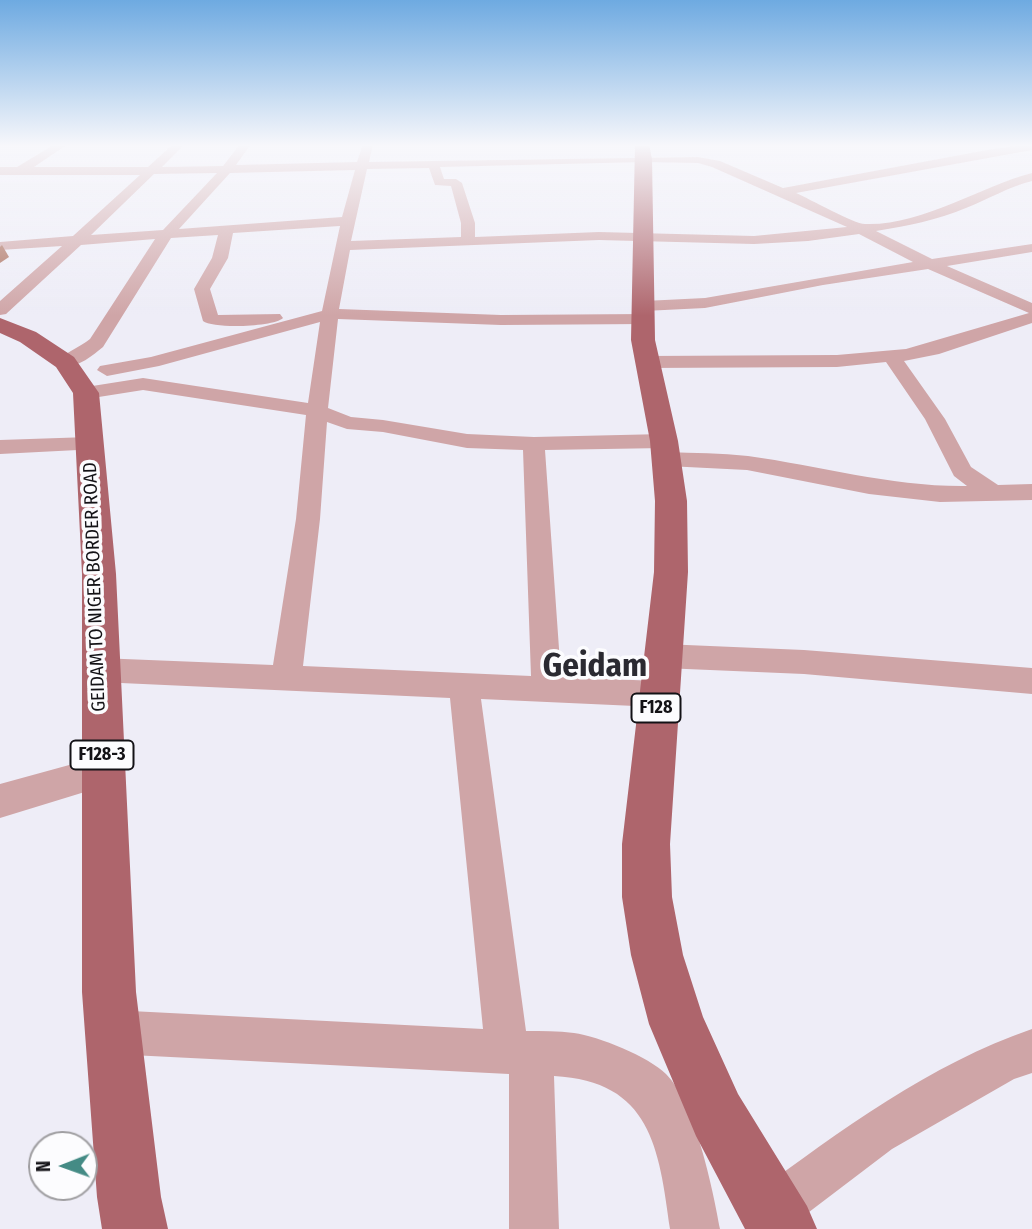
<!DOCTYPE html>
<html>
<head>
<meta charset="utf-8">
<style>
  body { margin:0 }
  #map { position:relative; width:1032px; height:1229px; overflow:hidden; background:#eeedf7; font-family:"Fira Sans Condensed",sans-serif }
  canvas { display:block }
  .north { position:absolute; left:28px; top:1131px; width:70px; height:70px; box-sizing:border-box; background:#fcfcfe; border:2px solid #9f9ea1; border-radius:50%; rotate:269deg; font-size:19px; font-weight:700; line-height:28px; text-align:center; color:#131216 }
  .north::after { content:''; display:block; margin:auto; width:24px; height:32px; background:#448b85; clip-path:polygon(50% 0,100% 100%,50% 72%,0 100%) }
</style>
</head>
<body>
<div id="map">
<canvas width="1032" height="1229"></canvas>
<div class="north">N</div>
</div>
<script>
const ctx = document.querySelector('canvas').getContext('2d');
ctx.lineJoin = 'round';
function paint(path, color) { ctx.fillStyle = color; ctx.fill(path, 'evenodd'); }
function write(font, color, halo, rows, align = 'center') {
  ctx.font = font + ' "Fira Sans Condensed",sans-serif'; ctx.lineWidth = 7; ctx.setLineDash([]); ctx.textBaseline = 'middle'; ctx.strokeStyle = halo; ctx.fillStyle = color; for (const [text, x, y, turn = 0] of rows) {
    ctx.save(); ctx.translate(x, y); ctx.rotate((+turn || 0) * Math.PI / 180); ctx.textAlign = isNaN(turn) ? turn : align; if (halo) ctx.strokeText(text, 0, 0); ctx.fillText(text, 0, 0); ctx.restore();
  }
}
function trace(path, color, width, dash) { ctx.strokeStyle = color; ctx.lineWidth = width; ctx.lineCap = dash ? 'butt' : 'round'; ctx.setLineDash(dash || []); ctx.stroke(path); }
paint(new Path2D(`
  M55,144H68L34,167H148L173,144H185L162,167L223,166L240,144H251L236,165L357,162L363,144H373L369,162L698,157L720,161L783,188L987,150L1032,144V150L796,193C810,199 854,224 865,224C921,226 979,187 1032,173V181C1008,187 989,199 966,208C937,220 907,226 876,231L932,259L1032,244V252L947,266L1032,303V323L939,354L904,361L945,419L971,467L998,485L1032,484V500L940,502L869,494L747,470L667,466L659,464L656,459L659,454L667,452C694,453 721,453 748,456C821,466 892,487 967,486L954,476L925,419L886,362L837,367L646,368L637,362L646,356L837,355L906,349L1029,313L928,269L823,285L705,308L644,311L636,306L644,301L705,298L913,262L859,234L808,241L754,244L599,240L350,250L339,309L501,315L644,314L653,319L644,324L501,325L338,319L328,408L351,417L383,420L467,434L534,437L664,434L672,436L675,441L672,446L664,448L545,450L561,677L657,681L668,685L672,694L668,703L657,707L481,699L526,1031C542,1031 558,1031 574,1033C598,1036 649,1057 666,1074C695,1103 713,1189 720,1229H670C659,1148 651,1081 554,1076L559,1229H509V1074L111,1054L96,1047L89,1032L96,1017L111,1010L483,1029L450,698L99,682L88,679L84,670L88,661L99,658L273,665L296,519L306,415L143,390L86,399L79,397L76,393L79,389L86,387L143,378L308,403L320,322L159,366L107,376L97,370L100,366L151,357L322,311L340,226L233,233L228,258L210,289L218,315L280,314L283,318C274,327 213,329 203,321L194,289L212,258L218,235L171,238L103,347C91,357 75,370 58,366L56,362C64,353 80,347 90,339L155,239L81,245L6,314L0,315V301L62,246L0,250V242L73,236L140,175H0V167H17ZM644,162L698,163L712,167L847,227L754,236L599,232L475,237V223L462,183L456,179H444L440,167ZM429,168L435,185L451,186L461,223V237L351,241L367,169ZM355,170L342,217L179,229L230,173ZM217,173L163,230L91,235L154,174ZM327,422L347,429L383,432L467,448L523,450L531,676L303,666L320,519Z
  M89,437L97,439L100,444L97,449L0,454V440Z
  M663,644L804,650L1032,668V694L804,674L663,668L653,665L648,656L653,647Z
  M102,756L114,761L119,772L114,783L0,818V784Z
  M1032,1029V1073L1014,1079L892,1149L788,1228H754L746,1211L754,1194C840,1131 930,1064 1032,1029Z`), '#cfa5a7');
paint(new Path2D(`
  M635,144H649L652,159L655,340L678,441L687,501L688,572L670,844L672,897L683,955L703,1017L738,1094L807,1206L817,1229H745L696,1136L649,1024L631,955L622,897V844L654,572L655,501L650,441L631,340Z
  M0,318L36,332L74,357L99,393L116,574L136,992L161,1197L168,1229H102L97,1197L82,992V574L73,393L56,367L20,342L0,333Z`), '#ae656c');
paint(new Path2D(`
  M2,245L9,257L0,263V247Z`), '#a96c59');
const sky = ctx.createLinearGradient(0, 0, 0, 316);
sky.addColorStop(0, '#6eaae1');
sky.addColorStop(0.46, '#f7f7fb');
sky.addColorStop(1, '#f7f7fb00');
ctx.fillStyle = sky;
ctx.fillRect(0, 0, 1032, 316);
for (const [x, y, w] of [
  [656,708,49],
  [102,755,63]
]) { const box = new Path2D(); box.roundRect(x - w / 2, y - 14.5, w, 29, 5); ctx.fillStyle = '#fcfcfe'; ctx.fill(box); trace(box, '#131216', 2); }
write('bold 18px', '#131216', null, [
  ["F128",656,708],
  ["F128-3",102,755]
]);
write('19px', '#131216', '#fcfcfe', [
  ["GEIDAM TO NIGER BORDER ROAD",95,587,-92]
]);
write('bold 33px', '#2b2a31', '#fcfcfe', [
  ["Geidam",595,667]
]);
</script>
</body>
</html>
